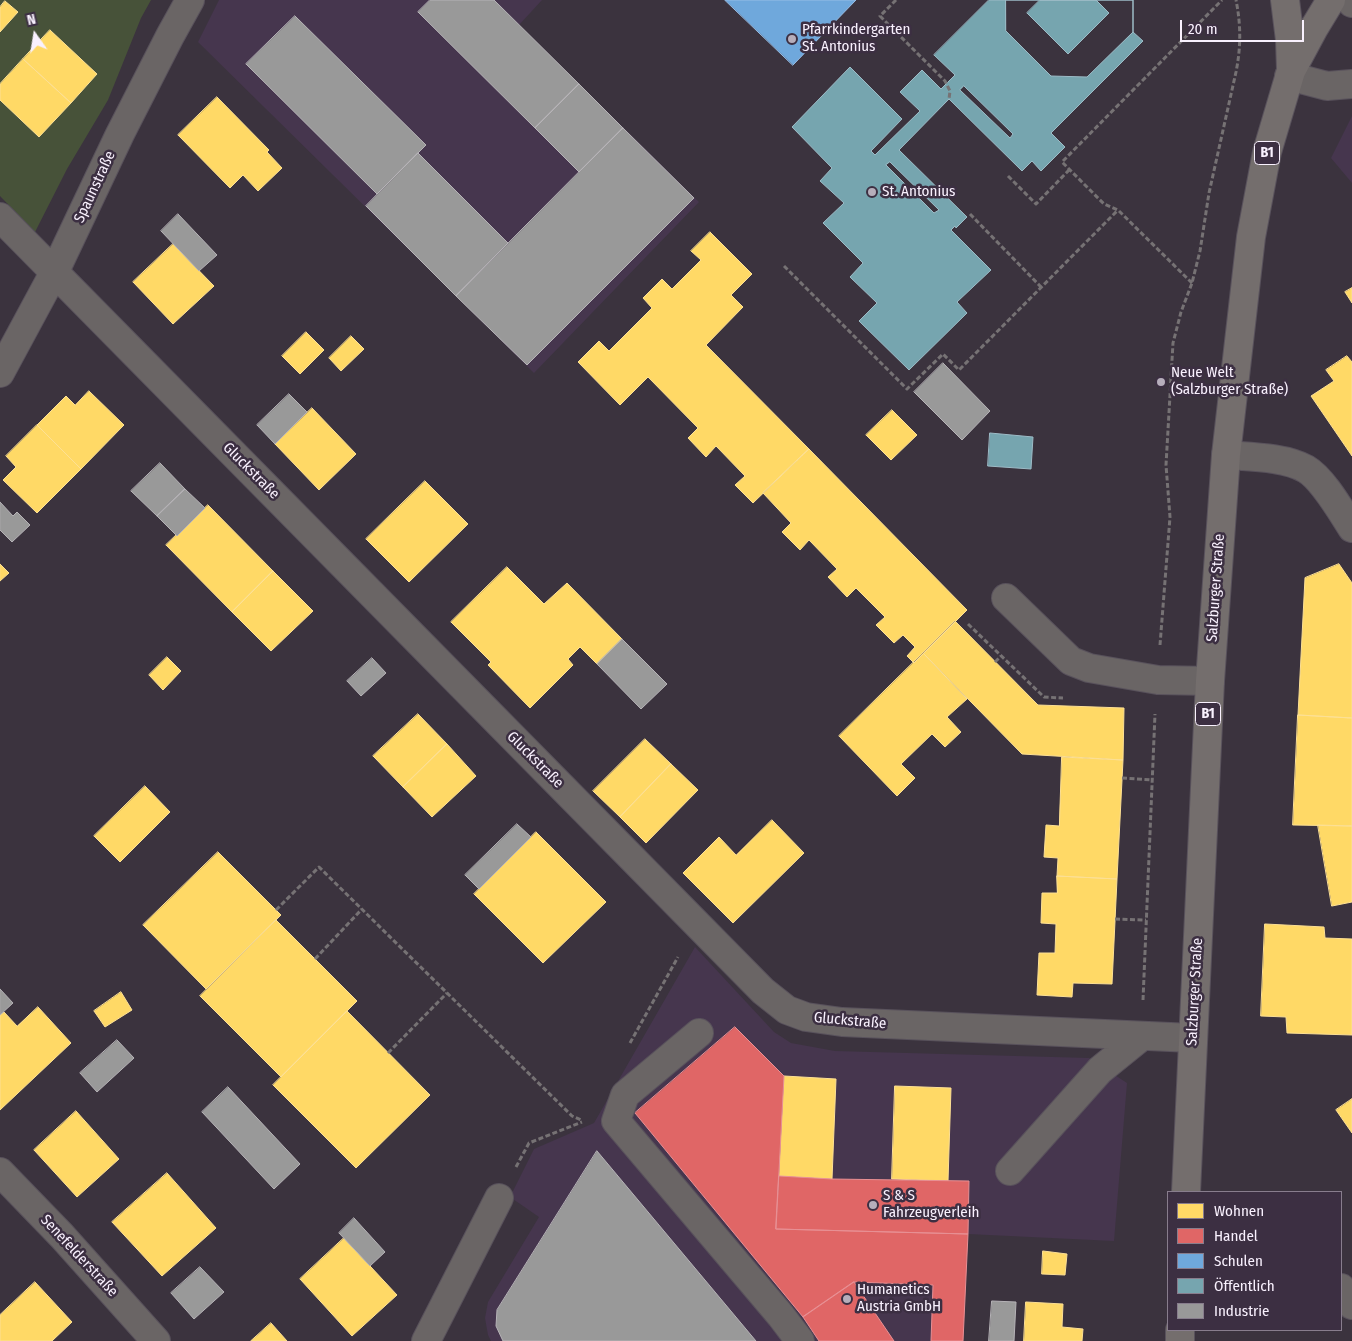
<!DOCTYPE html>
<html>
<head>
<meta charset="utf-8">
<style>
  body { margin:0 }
  #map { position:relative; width:1352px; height:1341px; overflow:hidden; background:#3b333e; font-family:"Fira Sans Condensed",sans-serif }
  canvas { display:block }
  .legend { position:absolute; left:1167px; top:1191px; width:175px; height:140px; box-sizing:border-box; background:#3c2f42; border:1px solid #887d8d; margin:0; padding:6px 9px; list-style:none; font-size:15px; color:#f9f1fe }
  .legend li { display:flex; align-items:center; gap:10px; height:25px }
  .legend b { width:25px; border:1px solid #887d8d }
  .north { position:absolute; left:10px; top:10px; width:50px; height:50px; -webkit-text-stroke:4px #3c2f42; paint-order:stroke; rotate:347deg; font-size:14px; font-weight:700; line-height:20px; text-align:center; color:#f9f1fe }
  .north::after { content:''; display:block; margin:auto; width:18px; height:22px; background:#f9f1fe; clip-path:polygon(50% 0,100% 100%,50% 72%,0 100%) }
  .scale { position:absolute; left:1180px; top:20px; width:124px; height:22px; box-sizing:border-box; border:2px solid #f9f1fe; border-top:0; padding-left:6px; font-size:15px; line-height:18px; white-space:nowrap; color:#f9f1fe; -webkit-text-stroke:4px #3c2f42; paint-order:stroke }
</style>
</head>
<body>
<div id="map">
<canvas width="1352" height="1341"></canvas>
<ul class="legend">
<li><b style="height:14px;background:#ffd966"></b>Wohnen</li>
<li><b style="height:14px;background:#e06666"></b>Handel</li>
<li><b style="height:14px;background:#6fa8dc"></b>Schulen</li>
<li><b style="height:14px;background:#76a5af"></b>Öffentlich</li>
<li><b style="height:14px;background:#999"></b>Industrie</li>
</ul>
<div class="north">N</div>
<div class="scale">20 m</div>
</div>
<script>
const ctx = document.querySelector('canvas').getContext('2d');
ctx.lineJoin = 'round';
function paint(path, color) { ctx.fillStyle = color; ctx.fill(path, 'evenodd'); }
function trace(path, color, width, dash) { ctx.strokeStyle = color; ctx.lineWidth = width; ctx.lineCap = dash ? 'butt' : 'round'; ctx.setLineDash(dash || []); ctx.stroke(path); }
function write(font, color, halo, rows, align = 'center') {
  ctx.font = font + ' "Fira Sans Condensed",sans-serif'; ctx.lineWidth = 5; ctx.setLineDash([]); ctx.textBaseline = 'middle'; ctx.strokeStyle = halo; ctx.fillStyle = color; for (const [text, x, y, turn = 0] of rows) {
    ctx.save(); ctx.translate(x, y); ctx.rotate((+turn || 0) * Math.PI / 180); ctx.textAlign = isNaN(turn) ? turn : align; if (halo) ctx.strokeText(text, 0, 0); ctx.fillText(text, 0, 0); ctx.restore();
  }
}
paint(new Path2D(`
  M219,0H542L519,25L699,202L534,373L198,42Z
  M1352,116V183L1331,158Z
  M695,947L774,1032L791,1043L835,1051L1089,1058L1127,1083L1114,1241L968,1234L963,1341H491L488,1335L485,1318L488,1302L539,1217L510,1197L534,1149L594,1123Z`), '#46364e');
paint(new Path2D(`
  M0,0H151L141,18L108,100L67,169L35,232L0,196Z`), '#475239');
const homes = new Path2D(`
  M5,1L18,12L0,32V7Z
  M50,30L97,74L71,103L23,59Z
  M23,59L71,103L39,137L0,100V84Z
  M217,97L269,150L267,152L282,168L258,191L243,175L230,188L178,135Z
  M710,232L752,274L731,295L743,307L706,345L809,449L753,503L735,485L745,476L716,446L706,457L688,438L698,428L648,377L620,405L578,362L599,341L609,351L652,308L643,298L662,279L672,289L701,260L691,251Z
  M173,244L214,286L173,324L133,282Z
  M1352,288V303L1345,292Z
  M306,332L324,350L300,374L282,356Z
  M351,336L364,349L341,371L329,358Z
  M1347,356L1352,362V456L1311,396L1334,381L1326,370Z
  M89,391L124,425L81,469L37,425L66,396L75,405Z
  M312,408L356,454L319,490L275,444Z
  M892,410L917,435L891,460L866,435Z
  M37,425L81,469L37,513L3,480L16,467L6,456Z
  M809,449L967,610L914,663L907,656L915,647L903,635L894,643L876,625L885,617L856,588L847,597L828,577L837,569L809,540L800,550L782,532L791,523L763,493Z
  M425,481L468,524L409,582L366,539Z
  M208,505L273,571L232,612L166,545Z
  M0,564L9,573L0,581Z
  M1339,564L1352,583V718L1298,715L1305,578Z
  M507,567L544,604L567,583L622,639L597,664L580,647L568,659L573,665L530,708L488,665L491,662L451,622Z
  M273,571L313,611L271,651L232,612Z
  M955,621L1038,705L1124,708L1123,760L1022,754L923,653Z
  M923,653L967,699L947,717L961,732L945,747L932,734L901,764L915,778L897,796L839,736Z
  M167,657L181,671L163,690L149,675Z
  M418,714L447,744L403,787L373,756Z
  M1298,715L1352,718V826L1293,825Z
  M645,739L671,764L620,817L593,791Z
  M447,744L476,776L432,817L403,787Z
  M1062,757L1123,760L1117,879L1057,876L1058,858L1044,857L1046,825L1059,826Z
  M671,764L698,790L646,843L620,817Z
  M145,786L170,812L120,862L94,836Z
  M772,820L804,853L733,923L683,873L719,837L736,855Z
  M1318,825L1352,826V902L1332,906Z
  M536,832L606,902L543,963L474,894Z
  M218,852L281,915L206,989L143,925Z
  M1057,876L1117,879L1112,984L1073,983L1072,997L1037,995L1039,953H1055L1056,924L1041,923L1042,893H1057Z
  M276,920L357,1001L281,1077L200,996Z
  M1265,924L1324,927L1325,938L1352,939V1035L1287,1033L1286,1017L1261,1016Z
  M121,992L132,1010L105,1027L94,1011Z
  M38,1007L71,1043L0,1110V1015L4,1012L17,1026Z
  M347,1011L430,1095L356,1168L273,1085Z
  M784,1076L836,1079L832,1179L779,1176Z
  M895,1086L951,1088L948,1181L892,1179Z
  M1352,1099V1133L1336,1110Z
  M76,1111L119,1159L77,1197L34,1150Z
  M167,1173L216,1228L162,1276L112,1222Z
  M344,1238L397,1295L352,1336L300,1279Z
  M1043,1251L1067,1254L1065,1275L1042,1274Z
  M35,1282L72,1322L52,1341H0V1315Z
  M1026,1302L1063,1304L1062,1327L1083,1329L1082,1341H1024Z
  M271,1323L287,1341H251Z`);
paint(homes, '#ffd966');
trace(homes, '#fde094', 1);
const shops = new Path2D(`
  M735,1027L784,1076L776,1229L968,1234L963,1341H931L933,1285L854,1282L803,1317L635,1113Z
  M779,1176L832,1179L969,1181L968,1234L776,1229Z
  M854,1282L894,1341H819L803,1317Z`);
paint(shops, '#e06666');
trace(shops, '#e89094', 1);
const schools = new Path2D(`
  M725,0H856L793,65Z`);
paint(schools, '#6fa8dc');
trace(schools, '#98bee6', 1);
const public = new Path2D(`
  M989,0H1133V32L1143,41L1051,133L1065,147L1041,171L1032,161L1022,171L949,99L899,150L967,217L956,228L955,226L951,230L991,270L957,302L967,313L909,370L859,321L877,303L850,277L863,263L823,223L844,203L820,181L832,168L792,127L850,67L902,119L871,151L875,155L920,111L900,92L922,70L941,89L955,75L934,55ZM964,86L1013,134L1010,138L960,90ZM890,162L939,210L934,213L886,165Z
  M1006,0H1133V32L1087,77L1051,76L1006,31Z
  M1040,0H1096L1109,13L1068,54L1027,13Z
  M990,433L1033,437L1031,469L988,466Z`);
paint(public, '#76a5af');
trace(public, '#9dbcc7', 1);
const industry = new Path2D(`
  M430,0H494L579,84L535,128L418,12Z
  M295,16L426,145L377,194L246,64Z
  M579,84L623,128L579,172L535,128Z
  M623,128L694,198L527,365L456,296Z
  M418,153L508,243L456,296L366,206Z
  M178,214L217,255L199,271L161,231Z
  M943,363L990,411L962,440L914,392Z
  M289,394L307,412L275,444L257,425Z
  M160,463L185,489L157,516L131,491Z
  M185,489L205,508L177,536L157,516Z
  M0,502L13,516L17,512L30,525L12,542L0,530Z
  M622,639L667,684L641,709L597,664Z
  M372,658L386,673L361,696L347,681Z
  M517,824L531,837L479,889L465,875Z
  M0,989L13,1003L0,1015Z
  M117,1040L134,1058L97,1092L80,1073Z
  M228,1087L300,1164L274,1189L202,1112Z
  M597,1151L756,1341H503L496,1326L497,1310Z
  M354,1218L385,1252L370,1266L339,1233Z
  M200,1267L224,1292L194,1319L171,1293Z
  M992,1301L1016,1302L1014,1341H989Z`);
paint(industry, '#999');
trace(industry, '#b6b3b7', 1);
const minor = new Path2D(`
  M1350,0L1352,3
  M1289,76L1327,86L1352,84
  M0,217L763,991L787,1010L806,1017L842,1022L1192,1038
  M0,373L55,271L120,134L170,36L190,0
  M1226,455C1251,457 1285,457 1306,469C1323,479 1341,511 1352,528
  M1006,598L1071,661L1089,668L1158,680L1210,681
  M699,1033L625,1095L616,1121L781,1316L800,1341
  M1010,1171L1100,1070L1142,1036
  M0,1172L62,1236L156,1341
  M1341,1288L1352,1305
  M426,1341L499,1198`);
const major = new Path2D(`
  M1285,0L1290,40L1291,70
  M1186,1192L1210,681L1226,455L1251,237L1267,152L1291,71L1314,28L1331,0
  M1180,1341V1330`);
trace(minor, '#59525c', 30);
trace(major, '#59525c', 30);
trace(new Path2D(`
  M896,0L880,16L945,81L950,91L949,99
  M1008,176L1036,204L1070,169
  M970,214L1042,288
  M784,266L907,389L943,354L959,370L1118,210
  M1192,283L1118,210L1104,204L1062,162L1222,0
  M968,624L1044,697L1063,698
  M1160,645L1170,517L1166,465L1173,343L1181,312L1192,283L1200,251L1209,193L1236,72C1241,47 1241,25 1236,0
  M995,662L1001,656
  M1122,778L1153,780
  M276,910L319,867L572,1116L581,1120
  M1115,919L1146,920
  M315,959L362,909
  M1143,1000L1155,714
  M630,1043L678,957
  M388,1053L447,993
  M516,1167L529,1143L582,1122`), '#767274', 3, [5, 2.5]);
trace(minor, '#6a6565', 28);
trace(major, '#746e6d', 28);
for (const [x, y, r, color] of [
  [792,39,5,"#b6aebb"],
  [872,192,5,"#b6aebb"],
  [1161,382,5,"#b6aebb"],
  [873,1205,5,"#b6aebb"],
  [847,1299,5,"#b6aebb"]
]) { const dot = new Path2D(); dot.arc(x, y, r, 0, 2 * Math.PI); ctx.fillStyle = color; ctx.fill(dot); trace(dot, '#3c2f42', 2); }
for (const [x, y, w] of [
  [1267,153,25],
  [1208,714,25]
]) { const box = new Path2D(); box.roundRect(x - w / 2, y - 11.5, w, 23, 4); ctx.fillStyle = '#3c2f42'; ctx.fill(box); trace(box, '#f9f1fe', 1); }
write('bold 14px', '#f9f1fe', null, [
  ["B1",1267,153],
  ["B1",1208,714]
]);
write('15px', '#f9f1fe', '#3c2f42', [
  ["Pfarrkindergarten",802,30],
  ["St. Antonius",802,47],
  ["St. Antonius",882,192],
  ["Neue Welt",1171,373],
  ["(Salzburger Straße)",1171,390],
  ["S & S",883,1196],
  ["Fahrzeugverleih",883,1213],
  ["Humanetics",857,1290],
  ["Austria GmbH",857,1307]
], 'left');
write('15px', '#f9f1fe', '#3c2f42', [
  ["Spaunstraße",95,187,-65],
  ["Gluckstraße",251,471,45],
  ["Salzburger Straße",1216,588,-86],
  ["Gluckstraße",535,760,45],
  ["Salzburger Straße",1195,992,-87],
  ["Gluckstraße",850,1021,5],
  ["Senefelderstraße",79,1256,47]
]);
</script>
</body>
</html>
